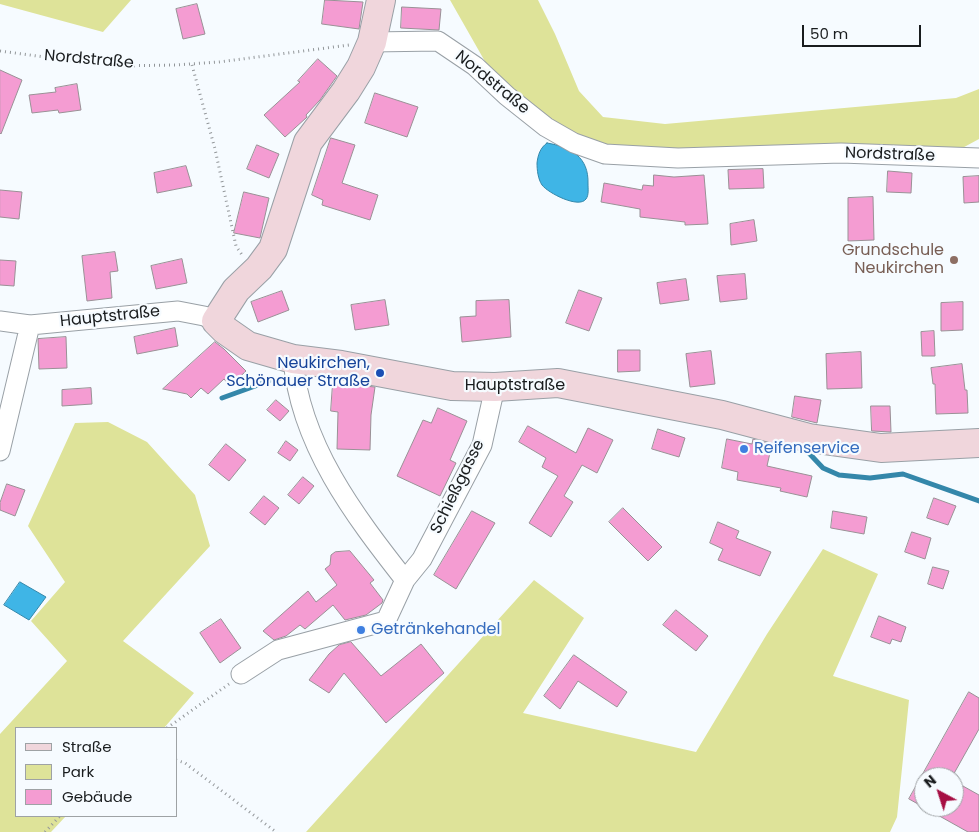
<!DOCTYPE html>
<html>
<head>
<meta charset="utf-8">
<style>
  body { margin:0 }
  #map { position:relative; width:979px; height:832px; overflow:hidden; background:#f6fbff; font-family:Poppins,sans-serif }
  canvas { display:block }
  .legend { position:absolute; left:15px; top:727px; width:162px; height:90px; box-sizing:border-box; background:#f6fbff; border:1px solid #9ea2a5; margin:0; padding:6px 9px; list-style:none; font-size:15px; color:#191c1e }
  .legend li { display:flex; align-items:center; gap:10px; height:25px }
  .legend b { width:25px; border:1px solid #9ea2a5 }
  .north { position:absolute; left:914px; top:767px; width:50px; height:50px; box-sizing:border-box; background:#f6fbff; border:1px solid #9ea2a5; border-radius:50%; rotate:320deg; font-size:14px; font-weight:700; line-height:20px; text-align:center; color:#191c1e }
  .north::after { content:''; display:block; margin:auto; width:18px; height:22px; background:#a60e43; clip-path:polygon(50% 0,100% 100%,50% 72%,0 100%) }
  .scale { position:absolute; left:802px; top:25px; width:119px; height:22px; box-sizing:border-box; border:2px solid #191c1e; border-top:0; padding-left:6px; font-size:15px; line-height:18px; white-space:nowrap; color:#191c1e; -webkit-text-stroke:4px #f6fbff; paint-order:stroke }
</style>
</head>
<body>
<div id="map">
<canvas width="979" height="832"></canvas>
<ul class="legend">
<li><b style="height:6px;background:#f0d6dc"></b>Straße</li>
<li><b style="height:14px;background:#dee399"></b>Park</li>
<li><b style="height:14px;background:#f49cd2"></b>Gebäude</li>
</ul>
<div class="north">N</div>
<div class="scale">50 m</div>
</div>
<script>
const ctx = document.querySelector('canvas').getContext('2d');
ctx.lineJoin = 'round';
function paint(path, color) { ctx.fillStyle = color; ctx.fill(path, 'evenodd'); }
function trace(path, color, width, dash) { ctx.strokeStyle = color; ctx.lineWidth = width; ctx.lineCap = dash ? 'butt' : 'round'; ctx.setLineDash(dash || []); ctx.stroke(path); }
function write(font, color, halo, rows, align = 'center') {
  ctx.font = font + ' Poppins,sans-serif'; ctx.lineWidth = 4.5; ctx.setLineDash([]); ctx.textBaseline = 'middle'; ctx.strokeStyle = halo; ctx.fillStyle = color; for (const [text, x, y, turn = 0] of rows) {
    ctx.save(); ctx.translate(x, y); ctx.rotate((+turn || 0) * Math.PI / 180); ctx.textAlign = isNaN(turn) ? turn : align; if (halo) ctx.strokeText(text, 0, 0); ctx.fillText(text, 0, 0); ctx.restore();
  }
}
paint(new Path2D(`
  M0,0H131L103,32L0,4Z
  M450,0H538L555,34L579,91L603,117L665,124L956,98L979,89V139L955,152L679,155L606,148L550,125L495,79Z
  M108,422L147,442L195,495L210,546L123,641L194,693L164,728H16V816H66L51,832H0V734L67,661L31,621L65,582L28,526L75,423Z
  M823,549L878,574L833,676L909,700L897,817L890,832H306L534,580L584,618L523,713L696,752L767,634Z`), '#dee399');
const water = new Path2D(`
  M547,143C571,147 589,157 588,184C588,189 589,195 586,199C579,209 548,193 542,185C538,179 537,170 537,163C538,155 540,148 547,143Z
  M20,582L46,597L29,620L4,605Z`);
paint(water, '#3fb5e6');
trace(water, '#3487aa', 1);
trace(new Path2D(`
  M222,398L269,381
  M806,450L823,468L839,475L870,478L903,474L979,501`), '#3487aa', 5);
const building = new Path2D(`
  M325,0L363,2L359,29L322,24Z
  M197,4L205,34L183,39L176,9Z
  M402,7L441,9L439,30L401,28Z
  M318,59L337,76L320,100L306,115L307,117L306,118L285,137L264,115L300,82L298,81Z
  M0,70L22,80L1,134L0,133Z
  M77,84L81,110L59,113L58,110L32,113L29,95L56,92L55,88Z
  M375,93L418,107L407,137L365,123Z
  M331,138L355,145L342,183L378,195L370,220L322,205L323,200L312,195Z
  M257,145L279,154L269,178L247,169Z
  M186,166L192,186L157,193L154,173Z
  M763,169L764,188L729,189L728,170Z
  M888,171L912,173L911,193L887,192Z
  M654,175L674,177L704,175L708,224L685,225V222L640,217V209L601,202L604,183L642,190L643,185L653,186Z
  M979,176V202L964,203L963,177Z
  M0,190L22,192L19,219L0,217Z
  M244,192L269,198L260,238L234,233Z
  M873,197L874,240L848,241V198Z
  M754,220L757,241L731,245L730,224Z
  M115,252L118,271L110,272L112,298L87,301L82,256Z
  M182,259L187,283L156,289L151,266Z
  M0,260L16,261L14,286L0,285Z
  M745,274L747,299L720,302L717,276Z
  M686,279L689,300L660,304L657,283Z
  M579,290L602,298L589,331L566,323Z
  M282,291L289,310L258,322L251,302Z
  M385,300L389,325L355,330L351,305Z
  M509,300L511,337L462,342L460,317L476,316V301Z
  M963,302V330L941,331V303Z
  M175,328L178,346L137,354L134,337Z
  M934,331L935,356H922L921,332Z
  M66,337L67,368L39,369L38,339Z
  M215,342L224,349L246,371L230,386L224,379L208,394L201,388L191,398L187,394L163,389Z
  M618,350H640V371L618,372Z
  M711,351L715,384L690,387L686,354Z
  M861,352L862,388L827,389L826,354Z
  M962,364L965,390H967L968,413L936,414L935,384H933L931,368Z
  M333,383L375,387L371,415L370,450L337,449L338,412L331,411Z
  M91,388L92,404L62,406V390Z
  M795,396L821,400L817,423L792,417Z
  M276,400L289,411L280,421L267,410Z
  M871,406H890L891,432L872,431Z
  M438,408L467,421L450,460L456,463L440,496L397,476L423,420L431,423Z
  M528,426L576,453L588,428L613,440L597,473L582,465L564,496L573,502L551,537L529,523L558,476L542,467L546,458L519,442Z
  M658,429L685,438L679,457L652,449Z
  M727,439L752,444L753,439L772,444L767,466L812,476L807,497L780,491L781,488L737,480L738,472L722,468Z
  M286,441L298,450L290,461L278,453Z
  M226,444L246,460L229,481L209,465Z
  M303,477L314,486L299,504L288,495Z
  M7,484L25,490L15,516L0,510V503Z
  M264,496L279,508L265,525L250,513Z
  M934,498L956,506L948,525L927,518Z
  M623,508L662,547L648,561L609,522Z
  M472,511L495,523L456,589L434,575Z
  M833,511L867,517L864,534L831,528Z
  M718,522L739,531L736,538L771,552L760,576L718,560L723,549L710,543Z
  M912,532L931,538L925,559L905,552Z
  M350,551L374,580L370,583L383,600L382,603L366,615L345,620L333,605L305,629L300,625L286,636L274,640L263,631L308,591L316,602L337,585L325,569L330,565L331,555L335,552Z
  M933,567L949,571L943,589L928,584Z
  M676,610L708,636L696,651L663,625Z
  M879,616L906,627L901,642L892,639L890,644L871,637Z
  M221,619L241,648L220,663L200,633Z
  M351,642L381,676L421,644L444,673L386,723L344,673L329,693L309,680L329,654L339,645Z
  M574,655L627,692L617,707L578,681L560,709L544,696Z
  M969,692L979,698V729L952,777H924V807H954V781L979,795V832H968L909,799Z`);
paint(building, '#f49cd2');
trace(building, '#999196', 1);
const street = new Path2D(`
  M372,42L438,41L475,66L507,96L546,127L574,143L605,154L678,158L841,153L979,158
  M0,321L30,325L178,311L204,316L216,321
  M293,359C300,444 354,515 405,580
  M0,451L30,325
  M241,674L278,650L386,621L405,580L422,559L482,445L495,387`);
const secondary = new Path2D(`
  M381,0L372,42L361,67L346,91L308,142L273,249L259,268L236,290L216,321L225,330L248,346L293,359L341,365L452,386L495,387L558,383L722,415L809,438L881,448L979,443`);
trace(street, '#99a0a6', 21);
trace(secondary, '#99a0a6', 30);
trace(new Path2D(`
  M0,51L112,66L175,65L219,62L349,45
  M192,65L215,149L236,246L242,255
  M167,728L229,684
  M176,760L185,763L276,832
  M45,832L60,816`), '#929699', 3, [1, 4]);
trace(street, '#fff', 19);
trace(secondary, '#f0d6dc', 28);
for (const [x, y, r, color] of [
  [954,260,5,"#8d6e63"],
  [380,373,5,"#1a4fb4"],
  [744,449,5,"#3f7fe0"],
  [361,630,5,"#3f7fe0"]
]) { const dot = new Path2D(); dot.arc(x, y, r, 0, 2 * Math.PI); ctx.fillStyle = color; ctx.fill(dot); trace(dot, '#f6fbff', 2); }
write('16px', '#191c1e', '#f6fbff', [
  ["Nordstraße",89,60,5],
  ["Nordstraße",492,83,39],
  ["Nordstraße",890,155,2],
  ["Hauptstraße",110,317,-6],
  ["Hauptstraße",515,386],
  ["Schießgasse",458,487,-64]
]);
write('16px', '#785e54', '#f6fbff', [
  ["Grundschule",944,251],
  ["Neukirchen",944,269]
], 'right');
write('16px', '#164399', '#f6fbff', [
  ["Neukirchen,",370,364],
  ["Schönauer Straße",370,382]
], 'right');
write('16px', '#366cbe', '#f6fbff', [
  ["Reifenservice",754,449],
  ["Getränkehandel",371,630]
], 'left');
</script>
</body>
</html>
